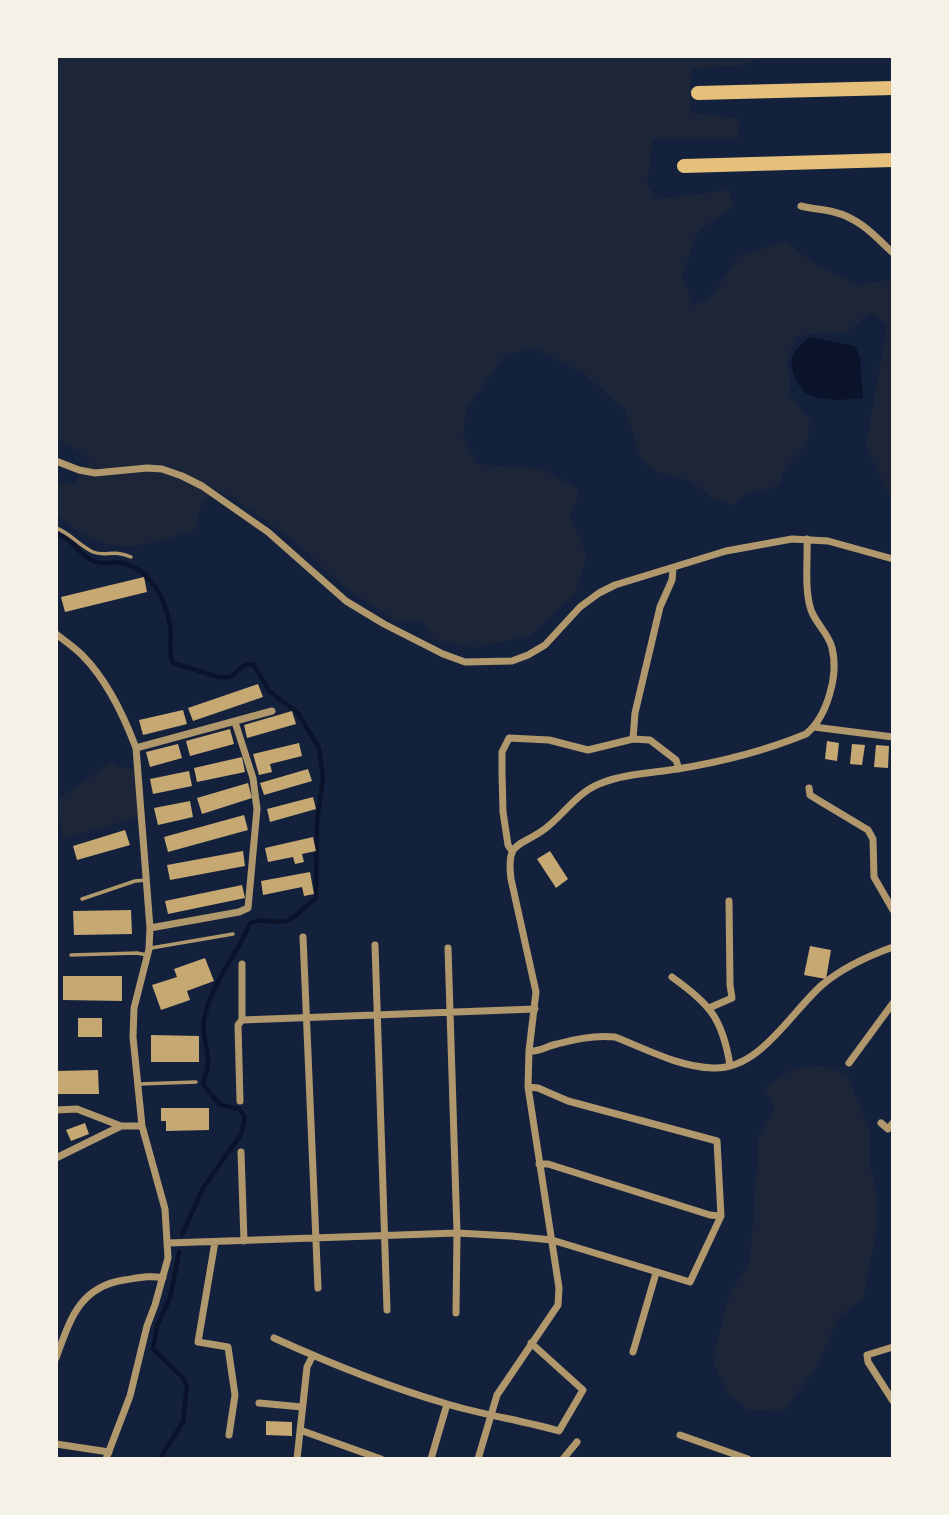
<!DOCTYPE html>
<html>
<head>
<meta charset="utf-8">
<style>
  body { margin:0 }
  #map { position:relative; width:949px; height:1515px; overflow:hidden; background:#14213d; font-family:"Space Grotesk",sans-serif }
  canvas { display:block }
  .frame { position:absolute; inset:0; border:58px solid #f6f1e7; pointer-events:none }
</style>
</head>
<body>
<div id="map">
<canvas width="949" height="1515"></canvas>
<div class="frame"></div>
</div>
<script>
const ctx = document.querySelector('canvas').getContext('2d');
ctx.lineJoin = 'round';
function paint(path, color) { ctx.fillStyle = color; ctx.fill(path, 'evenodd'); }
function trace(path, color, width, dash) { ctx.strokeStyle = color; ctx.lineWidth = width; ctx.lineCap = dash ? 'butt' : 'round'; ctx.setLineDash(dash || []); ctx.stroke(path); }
paint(new Path2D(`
  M56,56H763L744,65L692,69L690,112L740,119L738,139H653L647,185L658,199L729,190L733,206L697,233L682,275L694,306L712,295L739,255L786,242L819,266L860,285L893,279V498L890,496L866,447L887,325L871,312L847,332L816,333L796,337L787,359L791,397L810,420L807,445L785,468L779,486L745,494L733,505L713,499L691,481L657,472L641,459L625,410L583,373L536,349L505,354L466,410L463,435L477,464L543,469L578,489L577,501L569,518L582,541L586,558L575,593L530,636L472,648L433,639L421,620L398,622L345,588L291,538L233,498L215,490L201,506L195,530C161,541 123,556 88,537C77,531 66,522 56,514V484H73L90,461L76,449L56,439Z
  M111,762L117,767L135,769L138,817L63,839L56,801Z
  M821,1066L847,1074L869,1128L870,1166L876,1189V1234L863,1298L839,1317L814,1371L783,1411L748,1410L726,1391L712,1359L730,1294L750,1261L759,1135L775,1108L765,1089L792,1069Z`), '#1d2539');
paint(new Path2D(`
  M810,337L855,346L860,357L863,398C847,400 828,401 812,396C799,392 790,372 792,359C794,349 803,343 810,337Z`), '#0b132b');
trace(new Path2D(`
  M56,535C74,537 79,557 96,562C104,565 114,561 123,563C151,571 165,598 170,625C173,638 167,650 173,663L219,677H230L246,664L254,665L269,691L297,712L319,748L323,778L317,821L316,899C306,904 299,915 289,920C274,926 266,916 250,923C237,955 213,981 205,1015C201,1030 206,1043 208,1058C209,1066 205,1076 203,1084L220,1105L239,1109L245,1117L241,1134L203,1188L182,1235
  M160,1459L183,1422L187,1386L183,1378L153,1349L157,1326L170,1298L179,1252`), '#0b132b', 4.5);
paint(new Path2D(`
  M144,577L147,592L65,612L61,597Z
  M258,684L263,697L193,721L188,708Z
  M183,710L187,724L143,735L139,720Z
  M292,711L296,724L247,738L244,725Z
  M230,729L234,744L190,756L186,741Z
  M827,741L839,743L837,761L825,759Z
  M299,743L302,756L270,764L272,772L259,775L253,754Z
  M178,744L182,758L150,767L146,752Z
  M852,744L865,745L862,765L850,764Z
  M876,745L889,746L888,768L874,767Z
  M242,757L245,772L197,782L194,768Z
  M308,769L312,781L264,795L260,783Z
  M189,771L192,786L153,794L150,779Z
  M248,783L252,798L202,814L197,798Z
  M313,797L316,809L270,822L267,809Z
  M190,801L193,817L158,825L154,808Z
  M244,815L248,830L168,852L164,837Z
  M125,830L130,845L77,860L73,846Z
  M313,837L316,851L302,854L304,862L295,864L293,857L268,862L265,848Z
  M243,851L245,866L170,880L167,865Z
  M550,851L568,879L556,888L537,859Z
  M310,872L314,894L304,896L302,887L263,895L261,881Z
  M242,885L245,898L168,914L165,901Z
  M131,910L132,934L74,935L73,911Z
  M810,946L831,950L826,979L804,975Z
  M205,958L214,981L187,991L190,1000L161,1010L152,985L177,977L174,969Z
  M63,976H122V1001L63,1000Z
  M78,1018H102V1037H78Z
  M151,1035L199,1036V1062H151Z
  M98,1070L99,1094H56V1071Z
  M161,1108H209V1130L166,1131V1121H161Z
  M85,1123L89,1134L71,1141L66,1130Z
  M266,1421L292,1422V1436L266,1435Z`), '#c6a872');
trace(new Path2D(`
  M56,528C70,533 80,546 93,552C105,557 114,549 131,557
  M82,899L135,881L147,880
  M151,948L233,934
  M71,955L137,953L147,955
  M139,1084L196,1082`), '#b1986c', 3.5);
trace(new Path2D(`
  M801,206C812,209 823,209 834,212C859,218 875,236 893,253
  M56,461L79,470L95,473L147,468L162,469L182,476L202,486L268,532L346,601L384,624L443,654L465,662L512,661L528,655L545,645L580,607L599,593L615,585L726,551L792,539L828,541L893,559
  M56,634C65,641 74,647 82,655C107,680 124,716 136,748L150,928L149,949L134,1008L133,1037L142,1126L165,1209L168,1258L155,1305L147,1326L130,1396L106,1459
  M814,727L893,737
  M633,739L635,713L660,607L672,580L673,569
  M136,748L272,711
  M809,788L810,795L818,800L868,830L873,839L874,877L893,910
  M512,851L508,845L503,812L502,772V752L509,738L549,740L588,750L633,739L650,740L676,760L679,769
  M150,928L239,912L248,908L257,809L253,778L235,722
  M303,937L318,1288
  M375,945L387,1310
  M448,948L457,1233L456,1313
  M672,977C710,1005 722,1017 730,1065
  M709,1008L732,998L730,985L729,901
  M242,1020L535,1009
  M529,1051C539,1052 547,1046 557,1044C575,1039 596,1035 615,1037C646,1049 679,1067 713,1068C760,1070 791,1012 822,985C842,968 868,956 893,947
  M849,1063L893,1003
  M240,1101L238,1025L242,1020V964
  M56,1110L77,1109L121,1126
  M881,1123L888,1129L893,1123
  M241,1152L244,1241
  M56,1158L121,1126H142
  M539,1164H548L710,1215L721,1216
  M215,1242L198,1342L228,1347L235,1395L229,1435
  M169,1243L457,1233L511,1236L552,1240L690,1282L721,1216L717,1141L568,1101L538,1088L528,1087
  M274,1338C329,1363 386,1386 444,1403C482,1415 521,1420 559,1431L583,1390L531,1343
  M893,1347L867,1355L868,1362L893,1401
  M633,1352L656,1273
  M56,1358C70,1320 79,1287 124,1280C138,1278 150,1275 163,1278
  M259,1403L302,1407
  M300,1430L381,1459
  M680,1435L748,1459
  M56,1444L109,1452
  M297,1459L307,1367L313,1355
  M431,1459L447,1404
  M478,1459L497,1395L558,1305L559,1288L528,1087L529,1051L536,992L511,879C506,839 520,848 546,828C564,814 577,793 599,784C623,774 652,773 677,769C722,762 764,751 806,734C827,717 839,675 832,648C829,634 816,624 811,610C804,588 808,561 807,539
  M563,1459L577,1442`), '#b1986c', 7);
trace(new Path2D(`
  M698,93L893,88
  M684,166L893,160`), '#e5c07b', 14);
</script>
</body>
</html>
